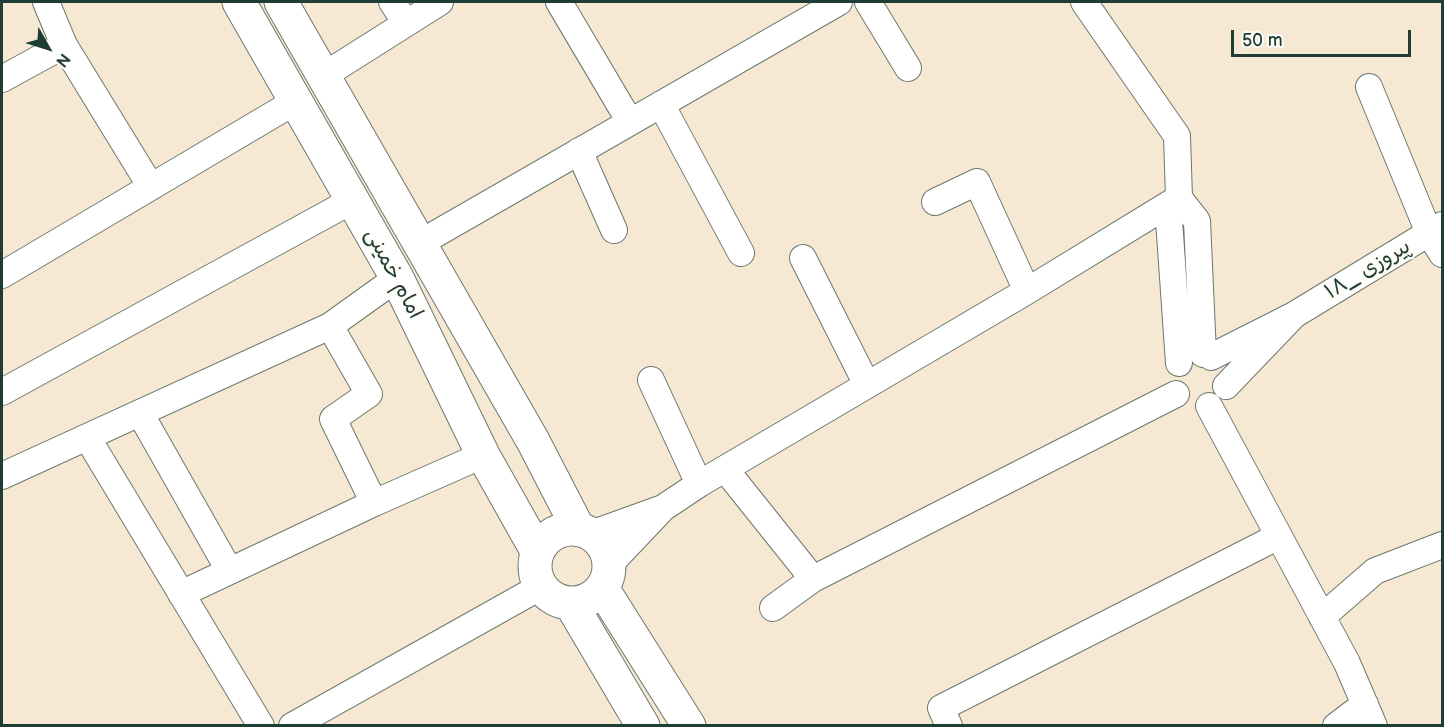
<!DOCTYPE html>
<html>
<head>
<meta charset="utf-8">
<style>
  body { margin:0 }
  #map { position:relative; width:1444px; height:727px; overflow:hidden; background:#f7e8d4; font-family:"Balsamiq Sans",sans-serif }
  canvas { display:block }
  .frame { position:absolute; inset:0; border:3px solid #1f3d34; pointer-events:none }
  .north { position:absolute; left:18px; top:18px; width:60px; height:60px; -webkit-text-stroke:4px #fdfcf7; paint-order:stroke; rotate:129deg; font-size:16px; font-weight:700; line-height:24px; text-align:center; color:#1f3d34 }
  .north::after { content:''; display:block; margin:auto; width:21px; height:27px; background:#1f3d34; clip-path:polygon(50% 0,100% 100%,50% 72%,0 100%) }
  .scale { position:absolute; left:1231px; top:30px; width:180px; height:27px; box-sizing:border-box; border:3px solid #1f3d34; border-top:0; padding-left:8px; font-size:18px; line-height:21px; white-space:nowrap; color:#1f3d34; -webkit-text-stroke:4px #fdfcf7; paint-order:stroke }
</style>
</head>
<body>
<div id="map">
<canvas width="1444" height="727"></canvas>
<div class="frame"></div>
<div class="north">N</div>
<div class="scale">50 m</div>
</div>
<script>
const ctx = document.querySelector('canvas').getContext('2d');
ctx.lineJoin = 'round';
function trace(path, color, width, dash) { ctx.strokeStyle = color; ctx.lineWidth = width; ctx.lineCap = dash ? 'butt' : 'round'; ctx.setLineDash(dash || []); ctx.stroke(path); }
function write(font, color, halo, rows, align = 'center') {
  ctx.font = font + ' "Balsamiq Sans","Playpen Sans Arabic",sans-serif'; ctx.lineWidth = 4.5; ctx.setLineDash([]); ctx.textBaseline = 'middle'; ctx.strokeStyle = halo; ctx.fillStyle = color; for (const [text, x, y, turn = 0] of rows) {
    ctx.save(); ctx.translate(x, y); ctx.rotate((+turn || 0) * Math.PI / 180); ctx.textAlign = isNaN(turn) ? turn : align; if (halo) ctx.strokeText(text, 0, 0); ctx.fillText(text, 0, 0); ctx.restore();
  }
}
const minor = new Path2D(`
  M46,2L64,45L151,187
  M392,2L406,23
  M559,2L630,122
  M868,2L908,68
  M323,76L440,2
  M2,79L64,45
  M1369,87L1429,233L1442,254
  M661,104L741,253
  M579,151L614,230
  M935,202L977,182L1027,291
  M420,243L839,2
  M803,258L867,385
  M2,275L296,101
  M1294,315L1442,225
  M330,326L369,394L333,419L374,503
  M1211,357L1294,315L1226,386
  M1179,363L1169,220L1179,198L1197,221L1203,354
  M651,380L699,484
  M2,392L353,200
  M1209,406L1347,663L1374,726
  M140,413L229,570
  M87,437L261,726
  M725,469L813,579
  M2,476L330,326L397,278
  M663,508L699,484L1027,291L1179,198L1177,136L1084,2
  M591,534L663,508L609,565
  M181,594L374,503L483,455
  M773,608L813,579L1176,394
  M1322,617L1375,571L1442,545
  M292,726L540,587
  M949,726L941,708L1279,536
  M1336,726L1365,704`);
const major = new Path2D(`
  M239,2L397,278L483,455L537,551
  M281,2L533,441L579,530
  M535 566a37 37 0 1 1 74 0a37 37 0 1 1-74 0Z
  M602,588L689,726
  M571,604L643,726`);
trace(minor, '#6b796c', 28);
trace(major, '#6b796c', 35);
trace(minor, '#fff', 26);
trace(major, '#fff', 33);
write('21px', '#1f3d34', '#fdfcf7', [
  ["پیروزی _۱۸",1368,270,-31],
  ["امام خمینی",393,274,62]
]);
</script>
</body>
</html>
